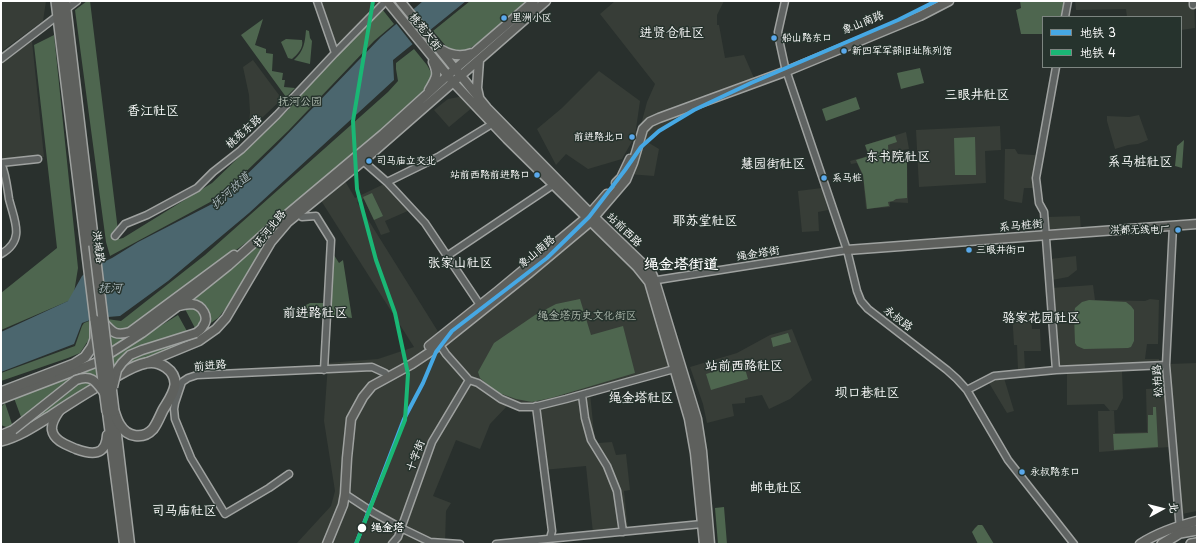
<!DOCTYPE html>
<html>
<head>
<meta charset="utf-8">
<style>
  body { margin:0 }
  #map { position:relative; width:1198px; height:545px; overflow:hidden; background:#29302d; font-family:"Playpen Sans","LXGW WenKai TC",sans-serif }
  canvas { display:block }
  .frame { position:absolute; inset:0; border:2px solid #fff; pointer-events:none }
  .legend { position:absolute; left:1042px; top:16px; width:140px; height:52px; box-sizing:border-box; background:#26332d; border:1px solid #7d8581; margin:0; padding:5px 7px; list-style:none; font-size:12px; color:#fff }
  .legend li { display:flex; align-items:center; gap:8px; height:20px }
  .legend b { width:20px; border:1px solid #7d8581 }
  .north { position:absolute; left:1142px; top:489px; width:40px; height:40px; -webkit-text-stroke:3px #26332d; paint-order:stroke; rotate:83deg; font-size:11px; font-weight:700; line-height:16px; text-align:center; color:#fff }
  .north::after { content:''; display:block; margin:auto; width:14px; height:18px; background:#fff; clip-path:polygon(50% 0,100% 100%,50% 72%,0 100%) }
</style>
</head>
<body>
<div id="map">
<canvas width="1198" height="545"></canvas>
<div class="frame"></div>
<ul class="legend">
<li><b style="height:5px;background:#46a8e4"></b>地铁 3</li>
<li><b style="height:5px;background:#1ab775"></b>地铁 4</li>
</ul>
<div class="north">北</div>
</div>
<script>
const ctx = document.querySelector('canvas').getContext('2d');
ctx.lineJoin = 'round';
function paint(path, color) { ctx.fillStyle = color; ctx.fill(path, 'evenodd'); }
function trace(path, color, width, dash) { ctx.strokeStyle = color; ctx.lineWidth = width; ctx.lineCap = dash ? 'butt' : 'round'; ctx.setLineDash(dash || []); ctx.stroke(path); }
function write(font, color, halo, rows, align = 'center') {
  ctx.font = font + ' "Playpen Sans","LXGW WenKai TC",sans-serif'; ctx.lineWidth = 3; ctx.setLineDash([]); ctx.textBaseline = 'middle'; ctx.strokeStyle = halo; ctx.fillStyle = color; for (const [text, x, y, turn = 0] of rows) {
    ctx.save(); ctx.translate(x, y); ctx.rotate((+turn || 0) * Math.PI / 180); ctx.textAlign = isNaN(turn) ? turn : align; if (halo) ctx.strokeText(text, 0, 0); ctx.fillText(text, 0, 0); ctx.restore();
  }
}
paint(new Path2D(`
  M1,1H46L43,21L2,51Z
  M319,1H381L335,46Z
  M615,1H724L717,15V25H719L725,58L744,55L757,85L685,113L667,124L649,143L659,149L654,176L628,174L647,102L655,84L600,14Z
  M1075,1H1194L1195,28L1181,30V17H1127L1126,9L1076,10Z
  M32,41L44,157L1,162V63Z
  M253,60L282,99L248,131L250,113L249,95L243,67Z
  M599,71L640,101L635,136L622,159L588,169L566,154L556,165L537,129L562,108Z
  M464,96L473,107L449,127L434,110L448,99Z
  M1139,115L1148,140L1138,144L1128,145L1115,149L1107,121V116L1129,117Z
  M1000,126L1001,150L985,151L986,183L919,187L916,130Z
  M906,132L909,149L889,152L890,160L891,161L907,160L908,203L890,202V207L866,209L863,177L857,163L851,164L850,161L868,156L865,145Z
  M1005,149H1015L1018,154L1034,155L1039,156L1036,188H1024L1022,203L1009,201L1004,199Z
  M345,181L355,198L386,183L410,210L385,221L390,232L381,235L364,199L357,202L442,338L591,217L644,267L685,368L590,393L594,433L598,443L612,442L616,455L626,454L630,490L624,491L628,530L593,533L586,466L543,470L535,408L509,404L490,424L480,449L456,440L433,496L451,503L446,511L445,544H296L331,506L335,491L324,421L328,363L378,359L414,347L320,199Z
  M822,188L828,210L818,212L819,231L802,232L798,191Z
  M1080,216L1081,231L1047,232V217Z
  M1076,256L1077,270L1068,277L1052,280L1050,259Z
  M1093,285L1095,300L1145,301L1150,299L1159,300L1158,344H1147L1145,359H1159V364L1057,366L1051,288Z
  M1031,310L1032,329H1040L1041,351H1024L1025,370H1018L1017,345H1014L1012,311Z
  M792,329L812,380L790,399L769,409L762,395L745,398V403L732,404L734,416L707,423L703,404L690,367L737,353L770,335Z
  M1197,363V511L1182,514L1169,364Z
  M1122,371L1123,398L1117,410L1110,411L1104,404L1067,405V373Z
  M1004,378L1014,411L1007,413L989,383L996,380Z
  M1167,388L1170,447L1099,452L1098,411H1114L1115,433L1147,432L1146,389Z`), '#373d37');
paint(new Path2D(`
  M87,1H90L119,239L123,238L212,183L289,109L283,101L338,47L382,9L394,24L374,41L288,131L228,189L214,200L110,256L106,242L75,10Z
  M470,1H527L475,45L465,51L451,52L433,31Z
  M1020,1H1065L1062,17H1043V34H1021L1016,10L1021,8Z
  M263,19L255,45L266,49V53L273,54L272,71L283,73L282,80H285L284,87L295,88L286,97L241,35Z
  M306,30L309,31L310,38L312,41L310,64L294,60C304,51 305,42 306,30Z
  M54,35L78,268L73,299L1,330V293L57,248L34,45Z
  M286,39L302,40C304,48 297,55 292,59L288,58L281,42Z
  M414,49L427,65L433,76L423,93L410,107L271,224L145,318L117,347L104,354L100,318L121,321L205,255L388,92L398,81L396,69V63Z
  M920,68L924,83L901,89L897,73Z
  M856,97L860,109L826,121L822,109Z
  M895,136L897,142L888,145L889,160L891,162H907V198L896,199L893,201L888,202L889,206L867,209L863,175L856,160L869,156L865,145Z
  M975,137L976,175H955L954,138Z
  M1184,140L1182,168L1175,166L1177,146Z
  M372,193L383,216L374,220L363,197Z
  M283,222L234,298L218,318L208,325C213,312 208,304 195,299Z
  M332,252L339,263L343,260L352,318L330,315Z
  M580,299L591,335L623,326L635,373L551,398L532,402L516,399L496,392L480,378L478,372L494,343L535,315L556,304Z
  M1089,300L1126,302L1131,306L1134,310V341L1131,347L1128,348L1084,349L1077,346L1075,343L1074,314L1075,308L1082,302Z
  M310,303H325V318H303L302,307Z
  M191,306L198,308L204,320L196,330L185,309Z
  M178,315L193,342L134,365L25,428L14,398L94,367Z
  M89,321L91,336L80,353L68,358L1,381V373L75,346L82,326L84,323Z
  M788,333L791,342L773,347L771,338Z
  M743,362L748,379L711,390L706,374Z
  M5,403L13,427H6L1,425V407Z
  M1153,407H1156L1158,447L1114,450L1113,434L1148,433V415H1153Z
  M724,507L727,544H718L715,508Z
  M978,525H982L983,526L994,544H978L972,532L975,528Z`), '#4e664f');
paint(new Path2D(`
  M423,1H466L393,60L394,80L249,213L168,281L120,316L96,318L82,323L74,344L1,372V332L68,301L82,276L91,268L112,258L138,242L212,204L230,191L277,145L381,37Z`), '#4b666e');
paint(new Path2D(`
  M412,8L432,32L414,46L395,22Z`), '#29302d');
const minor = new Path2D(`
  M317,1L335,53
  M785,1L778,32L780,44L785,67L847,250L857,291L861,301L868,309L947,370L957,379L967,390L1008,460L1074,544
  M1193,1V5
  M1065,17L1068,1
  M1,59L77,1
  M1056,67L1036,178L1039,203L1044,212L1056,370
  M363,161L387,182L425,223L480,305
  M1,163L38,159
  M387,182L438,157L492,124
  M302,217L316,216L331,240L324,370
  M1173,226L1166,365L1180,530
  M115,236L125,224L147,215L197,188L213,172L241,150L277,115L335,53L386,1
  M1,254C26,240 14,220 9,199C7,186 6,174 1,163
  M447,256L553,185
  M651,281L847,250
  M438,342L446,354L469,380L478,383L501,399L520,407H534L566,399L674,369
  M967,390L994,376L1056,370L1166,365
  M582,395L585,418L591,440L607,466L617,491L623,532
  M536,406L552,531L550,538
  M289,474L269,488L225,514L191,458L175,419L174,409L175,403L182,382L188,378L197,375L372,367L385,373L388,377
  M345,494L374,513L401,528L430,542L460,544
  M392,544L398,537L432,442L469,380
  M496,544L702,524`);
const major = new Path2D(`
  M387,1L453,82L507,139L637,267L649,282L689,419L695,453L704,544
  M400,1L487,108L590,213L644,265L652,274L655,281L697,419L702,451L710,544
  M442,50C452,56 461,57 472,53
  M479,60L477,88L479,97
  M429,90C436,78 439,75 433,62
  M616,183L621,178L630,159
  M847,250L1197,224
  M179,306C183,305 188,304 192,304C202,305 210,317 203,326C202,329 199,331 196,333
  M104,323C113,333 116,336 130,332L234,255
  M429,346L498,291L586,218L607,194
  M148,362L199,341L216,329L226,318L271,242L288,222L363,161L546,1
  M1,399L95,363L142,333L178,306L228,266L265,233L383,134L447,76L534,1
  M60,410C56,416 51,422 52,430C54,441 67,445 76,449C92,455 106,456 107,435
  M107,412L124,544
  M115,418L130,544
  M1,435L13,430
  M327,544L343,505L345,494L347,458L351,419L363,397L372,386L412,364L433,350L528,274L590,222L626,180L633,163L643,129L650,122L659,118L787,71L920,16L949,1
  M1140,544C1157,533 1177,526 1197,521`);
const highway = new Path2D(`
  M65,1L94,245
  M1,392L74,364L85,357L92,347L95,339V320L56,1
  M1,441C20,436 36,425 52,415C73,401 93,388 115,377C124,372 135,365 146,363C159,360 176,370 175,385C174,394 167,403 163,410C160,416 157,424 153,429C143,440 127,437 120,425C117,421 116,416 114,411
  M1162,544L1180,533L1197,530
  M1191,544L1197,543`);
trace(minor, '#9fa2a0', 9);
trace(major, '#9fa2a0', 11);
trace(highway, '#9fa2a0', 12);
trace(minor, '#5f6362', 6);
trace(major, '#5e605d', 8);
trace(highway, '#5e605d', 9);
const majorBridge = new Path2D(`
  M113,387L117,370L122,363L130,355L142,350L196,333
  M13,430L76,380C92,374 96,382 105,394`);
const highwayBridge = new Path2D(`
  M94,245L114,411
  M95,320L107,412`);
trace(majorBridge, '#9fa2a0', 11, []);
trace(highwayBridge, '#9fa2a0', 12, []);
trace(majorBridge, '#5e605d', 8);
trace(highwayBridge, '#5e605d', 9);
trace(new Path2D(`
  M356,544L404,419L423,383L436,352L452,331L547,258L589,217L625,170L641,147L659,131L694,110L751,83L898,20L936,1`), '#46a8e4', 4);
trace(new Path2D(`
  M356,544L405,420L408,374L395,313L376,260L357,189L353,121L373,1`), '#1ab775', 4);
for (const [x, y, r, color] of [
  [504,18,3.5,"#5aa8eb"],
  [774,38,3.5,"#5aa8eb"],
  [844,51,3.5,"#5aa8eb"],
  [632,137,3.5,"#5aa8eb"],
  [369,161,3.5,"#5aa8eb"],
  [537,175,3.5,"#5aa8eb"],
  [824,178,3.5,"#5aa8eb"],
  [1178,230,3.5,"#5aa8eb"],
  [969,250,3.5,"#5aa8eb"],
  [1022,472,3.5,"#5aa8eb"],
  [362,528,5,"#fff"]
]) { const dot = new Path2D(); dot.arc(x, y, r, 0, 2 * Math.PI); ctx.fillStyle = color; ctx.fill(dot); trace(dot, '#26332d', 1.5); }
write('10px', '#fff', '#26332d', [
  ["里洲小区",512,18],
  ["船山路东口",782,38],
  ["新四军军部旧址陈列馆",852,51],
  ["前进路北口",624,137,"right"],
  ["司马庙立交北",376,161],
  ["站前西路前进路口",530,175,"right"],
  ["系马桩",832,178],
  ["洪都无线电厂",1170,230,"right"],
  ["三眼井街口",976,250],
  ["永叔路东口",1030,472]
], 'left');
write('11px', '#fff', '#26332d', [
  ["象山南路",863,23,-22],
  ["桃苑大街",425,32,51],
  ["桃苑东路",244,132,-42],
  ["系马桩街",1021,226,-5],
  ["抚河北路",270,229,-51],
  ["站前西路",624,230,44],
  ["洪城路",98,247,83],
  ["象山南路",537,252,-40],
  ["绳金塔街",758,254,-9],
  ["永叔路",898,319,37],
  ["前进路",210,366,-5],
  ["松柏路",1158,381,-93],
  ["十字街",416,456,-69]
]);
write('11px', '#b2beb2', '#26332d', [
  ["抚河公园",300,102],
  ["绳金塔历史文化街区",587,316]
]);
write('bold 11px', '#fff', '#26332d', [
  ["绳金塔",371,528]
], 'left');
write('italic 12px', '#afbcc0', '#26332d', [
  ["抚河故道",231,191,-42],
  ["抚河",110,289]
]);
write('13px', '#fff', '#26332d', [
  ["进贤仓社区",672,33],
  ["三眼井社区",977,95],
  ["香江社区",153,111],
  ["东书院社区",898,157],
  ["系马桩社区",1140,162],
  ["慧园街社区",773,164],
  ["耶苏堂社区",705,221],
  ["张家山社区",460,263],
  ["前进路社区",315,313],
  ["骆家花园社区",1041,318],
  ["站前西路社区",744,366],
  ["坝口巷社区",867,393],
  ["绳金塔社区",641,398],
  ["邮电社区",776,488],
  ["司马庙社区",184,511]
]);
write('bold 15px', '#fff', '#26332d', [
  ["绳金塔街道",681,265]
]);
</script>
</body>
</html>
